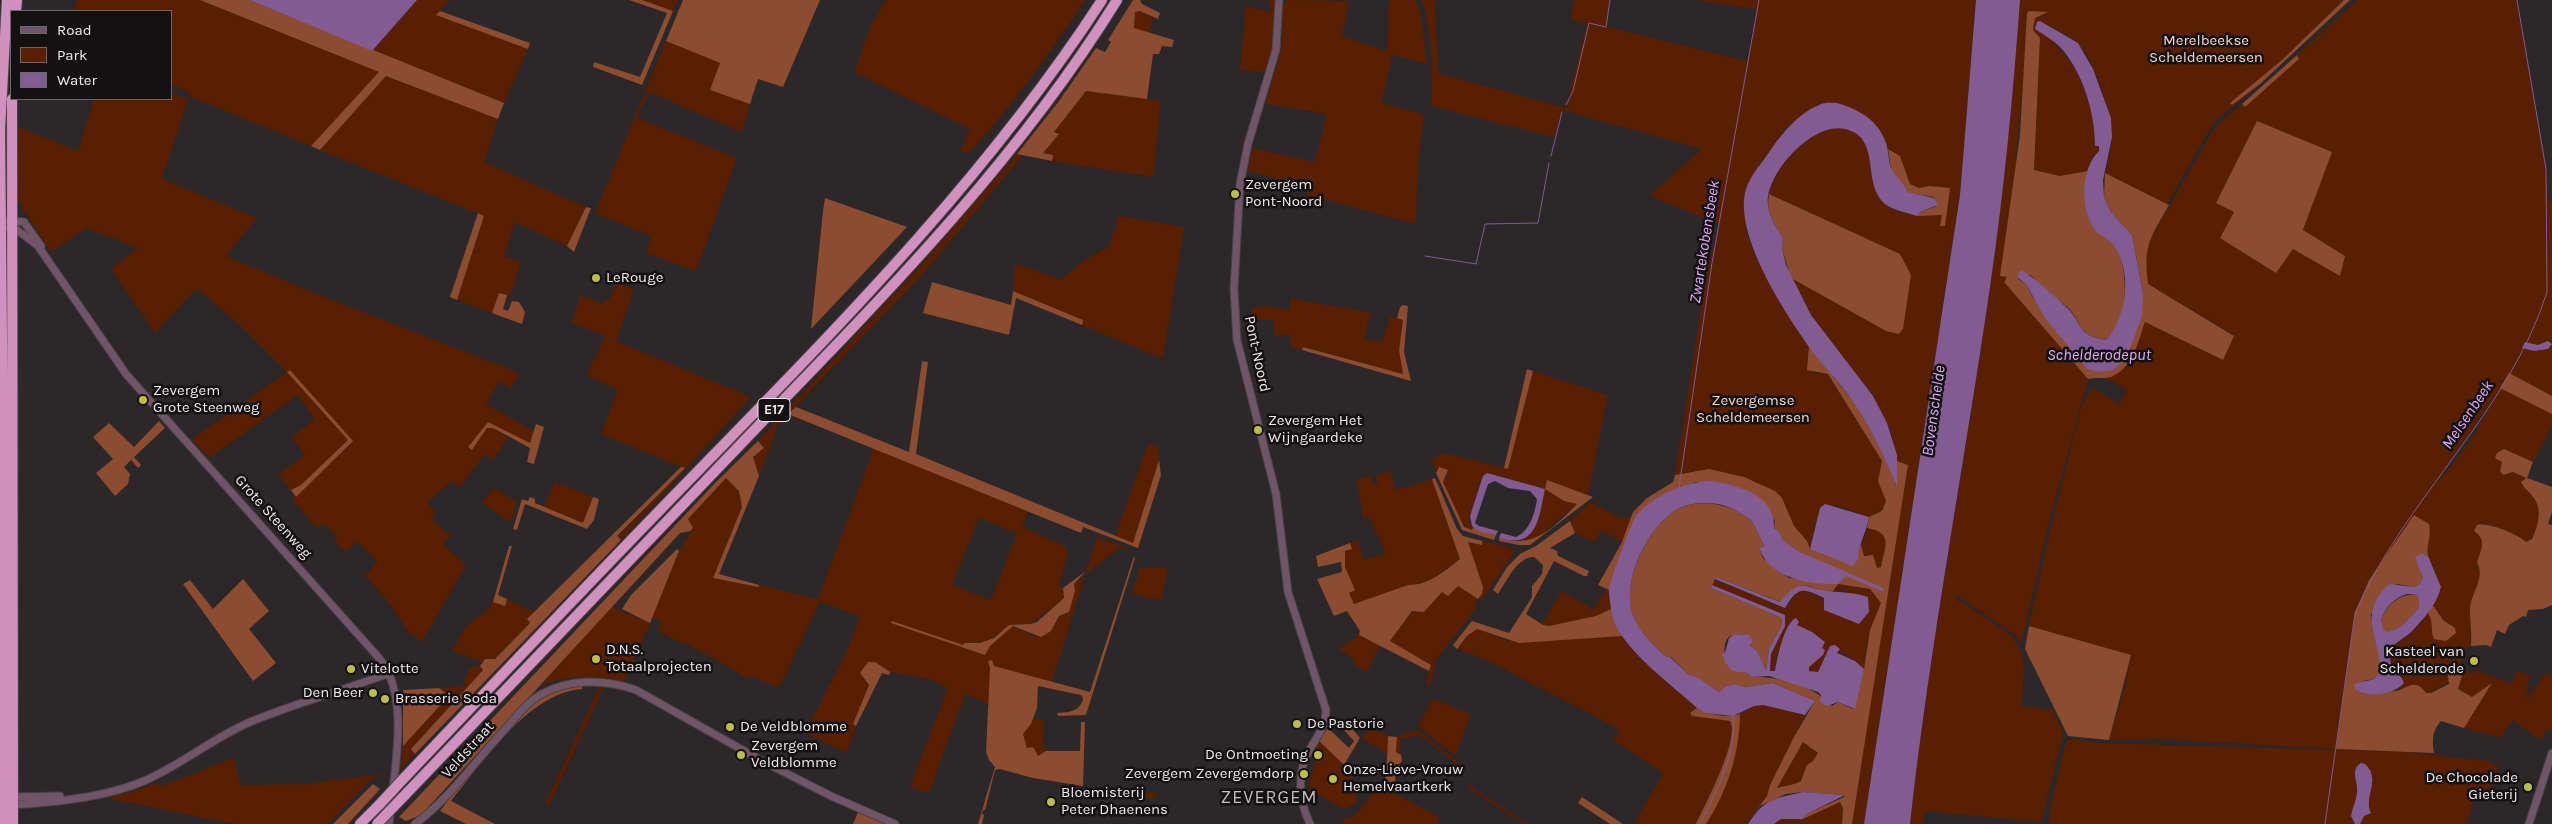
<!DOCTYPE html>
<html>
<head>
<meta charset="utf-8">
<style>
  body { margin:0 }
  #map { position:relative; width:2552px; height:824px; overflow:hidden; background:#2c2729; font-family:Karla,sans-serif }
  canvas { display:block }
  .legend { position:absolute; left:10px; top:10px; width:162px; height:90px; box-sizing:border-box; background:#131111; border:1px solid #6b6869; margin:0; padding:6px 9px; list-style:none; font-size:15px; color:#efebec }
  .legend li { display:flex; align-items:center; gap:10px; height:25px }
  .legend b { width:25px; border:1px solid #6b6869 }
</style>
</head>
<body>
<div id="map">
<canvas width="2552" height="824"></canvas>
<ul class="legend">
<li><b style="height:6px;background:#6f5567"></b>Road</li>
<li><b style="height:14px;background:#581f01"></b>Park</li>
<li><b style="height:14px;background:#835b93"></b>Water</li>
</ul>
</div>
<script>
const ctx = document.querySelector('canvas').getContext('2d');
ctx.lineJoin = 'round';
function paint(path, color) { ctx.fillStyle = color; ctx.fill(path, 'evenodd'); }
function trace(path, color, width, dash) { ctx.strokeStyle = color; ctx.lineWidth = width; ctx.lineCap = dash ? 'butt' : 'round'; ctx.setLineDash(dash || []); ctx.stroke(path); }
function write(font, color, halo, rows, align = 'center') {
  ctx.font = font + ' Karla,sans-serif'; ctx.lineWidth = 5; ctx.setLineDash([]); ctx.textBaseline = 'middle'; ctx.strokeStyle = halo; ctx.fillStyle = color; for (const [text, x, y, turn = 0] of rows) {
    ctx.save(); ctx.translate(x, y); ctx.rotate((+turn || 0) * Math.PI / 180); ctx.textAlign = isNaN(turn) ? turn : align; if (halo) ctx.strokeText(text, 0, 0); ctx.fillText(text, 0, 0); ctx.restore();
  }
}
paint(new Path2D(`
  M77,0H200L380,72L311,146L189,96L190,92L171,85V11H73Z
  M417,0H449L437,15L528,49L504,103L372,51Z
  M642,0H678L673,11Z
  M886,0H1085C1049,55 1012,106 968,154L960,150L970,129L854,72L871,25Z
  M1269,0H1276C1276,18 1278,59 1265,72L1240,70L1246,5L1271,13Z
  M1289,0L1349,1L1342,36L1387,51L1389,0H1416L1421,16L1427,64L1392,55L1382,103L1424,114L1418,163L1416,224L1307,195V187L1248,171L1252,148L1315,162L1327,114L1265,104L1281,50L1283,4Z
  M1422,0H1435L1438,73L1566,108L1587,24L1571,19L1574,0H1610L1607,27L1748,61L1757,9L1695,0H1976L1960,195L1864,824H1852L1853,812L1908,465L1897,461L1892,436L1873,396L1816,324L1791,278L1886,331L1900,254L1769,194C1774,164 1825,110 1858,133C1878,147 1863,184 1887,205C1902,218 1925,212 1942,216L1949,188L1930,186L1919,188L1910,184L1900,156L1888,149L1886,143L1819,104L1784,130L1771,151L1759,163L1746,230L1753,250L1809,346L1808,362L1814,373L1828,374L1882,461C1880,478 1890,496 1882,511L1869,517L1834,505L1820,508L1810,549L1807,541L1794,526L1782,498L1692,471L1675,475L1706,276L1719,224L1652,197L1651,194L1702,149L1562,110L1554,137L1431,106C1433,71 1433,34 1422,0Z
  M2020,0H2350L2260,84L2214,122L2167,204L2105,173C2107,161 2112,148 2112,136C2112,113 2094,60 2078,43C2070,35 2055,31 2045,23L2048,37C2079,62 2095,106 2095,145L2099,146V151L2093,157L2088,171L2060,176L2034,170L2040,38L2033,30L2035,18L2029,11C2022,100 2012,188 2007,277L2004,282L2088,379L2049,522L2022,641H2020L2014,634L1956,595L1955,597L2012,636C2030,657 2023,682 2021,706L2052,710L2062,730V738L2041,822L1925,811L1923,824H1910C1930,644 1964,466 1990,287C2004,192 2012,96 2020,0Z
  M2357,0H2517L2546,169L2548,201L2552,202V396L2501,388L2552,414V426L2533,462L2504,449L2500,471L2507,475L2513,472L2526,478L2521,482C2525,490 2531,492 2535,500C2542,513 2539,535 2526,542C2518,533 2496,527 2484,523L2475,531L2479,534L2483,544L2477,563L2480,575L2470,609L2471,646C2462,651 2461,657 2462,667L2474,674L2476,670L2512,684L2517,670L2530,675L2527,685L2530,687L2525,695L2529,697L2546,672L2552,677V731L2546,729L2543,739L2534,736L2513,720L2500,738L2464,728L2492,684L2472,697L2458,689L2463,673L2431,693H2426L2422,686H2411L2400,689L2404,683C2387,664 2384,652 2407,636C2415,631 2422,620 2428,613L2432,619L2455,628L2443,620L2433,605L2441,587L2428,556L2427,537L2355,613L2336,749L2161,739L2109,740L2125,687L2131,655L2029,626L2048,540L2081,408L2092,387L2119,404L2127,390L2106,378C2130,371 2139,343 2145,322L2223,360L2234,335L2148,284L2145,253L2148,243L2215,127L2242,104L2245,106L2299,59L2297,55ZM2332,151L2303,230L2345,256L2340,276L2293,249L2275,273L2221,238L2234,212L2216,203ZM2496,394L2472,439L2429,494Z
  M1140,11L1153,18L1149,33L1134,28L1135,12Z
  M666,41L721,63L710,90L750,104L742,132L649,92L637,118L737,158L696,271L646,253L651,236L595,213Z
  M386,76L498,119L484,162L586,207L567,246L515,222L504,256L521,262L510,296L499,293L492,313L457,300L484,216L320,150Z
  M1086,91L1161,101L1153,177L1052,161L1053,155L1043,153L1059,134L1054,132Z
  M171,93L188,99L162,179L257,218L226,256L322,296L520,373L511,388L499,381L486,404L534,431L530,444L488,422L468,447L472,450L488,427L493,428L508,438L493,460L485,454L460,487L452,481L427,502L436,512L431,518L450,536L443,544L466,565L422,642L409,633L388,601L365,575L377,562L357,541L345,552L334,540L337,537L323,523L317,528L292,500L353,441L290,371L288,372L348,440L301,485L291,490L278,474L305,455L292,437L315,419L298,395L209,458L192,439L287,372L243,328L197,288L155,333L111,269L138,248L86,228L51,252L17,199L18,127L78,151L94,99H171Z
  M1017,154L1023,155L921,276L778,425L759,476L753,457L764,448L758,441L925,261Z
  M1119,216L1184,227L1163,359L1082,325L1083,320L1013,291L1015,263L1061,280L1079,264L1109,246Z
  M617,283L634,289L616,341L751,397L621,540L617,537L684,468L601,434L618,390L587,375L605,336L572,323L580,295L602,304L610,298Z
  M1290,299L1370,312L1365,339L1382,342L1390,316L1403,320L1399,350L1404,374L1304,347L1302,350L1291,348L1290,335H1274V320H1253L1252,308L1266,306L1290,310Z
  M1533,371L1608,395L1588,495L1547,481L1545,489L1564,501L1577,504L1535,539L1523,542L1521,541L1534,528L1545,489L1483,476L1469,520L1473,527L1472,530H1469L1460,520L1443,482L1449,472L1437,468L1436,471L1431,459L1445,453L1508,469Z
  M1148,444L1158,447L1159,460L1133,543L1115,536Z
  M874,448L1028,512L1022,527L1065,546L1068,555L1058,586L1063,588L1064,598L1031,624H1014L985,642L964,643L963,645L892,621V623L985,655L990,646L1013,626L1034,636L1055,625L1059,616L1067,615L1074,584L1085,575L1097,537L1132,550L1119,548L1085,575L1052,682L993,666L992,660L988,704L965,694L929,793L910,787L948,688L929,679L890,672L875,663L868,662L862,678L869,685L853,724L856,726L847,753L805,733L846,653L860,616L820,602L779,688L751,676L749,679L684,642L683,644L658,631L662,622L652,617L679,551L693,528L687,520L726,478L739,491L742,507L713,578L758,587L759,585L818,599ZM979,518L1017,533L991,600L952,585Z
  M1390,471L1396,490L1432,479L1460,559L1432,579L1353,604L1349,593L1355,590L1345,567V551L1352,549L1350,543L1357,540L1364,560L1385,554C1381,539 1374,532 1369,517L1363,518L1357,480L1370,476L1374,485L1378,484L1375,476Z
  M555,482L593,497L584,523L544,507Z
  M495,488L517,502L510,523L482,502Z
  M1589,503L1595,504L1622,519L1632,517L1622,542L1601,531L1594,542L1575,533L1570,521Z
  M1867,528C1895,533 1884,548 1881,567L1877,568C1857,549 1861,552 1867,528Z
  M1467,541L1482,544V541L1505,546L1515,551L1483,598L1478,599L1474,611L1436,660L1431,685H1426L1430,665L1389,642L1413,611L1424,612L1442,592L1458,586L1478,599L1480,577Z
  M1140,567L1168,568L1161,600L1132,594Z
  M1715,579L1785,608L1797,592L1804,590L1824,598L1852,591H1833L1838,584L1870,589L1881,603L1880,609L1867,644L1864,669C1855,659 1841,654 1830,646L1818,672L1808,671L1809,667L1820,656L1783,641L1777,655L1775,671H1770L1771,654L1785,616L1712,585Z
  M1605,590H1609L1613,608L1596,616L1549,626L1542,624L1562,591L1594,610Z
  M507,599L535,612L527,619L530,623L494,659H485L483,662L452,651L467,625L488,610L493,602L505,606Z
  M612,607L650,623L624,682C596,675 570,675 542,685Z
  M1477,629L1508,641L1622,636L1638,656L1697,708L1690,713L1692,716L1730,721C1740,739 1705,805 1696,824H1634L1663,773L1613,740L1620,730L1491,662L1457,649L1467,636Z
  M1359,635L1380,646L1367,672L1353,664L1356,661L1339,649Z
  M475,666H480L483,670L411,749L415,754L400,769L403,746L446,699L444,690L439,688L466,686V682L463,681L470,668Z
  M599,687H604L549,806L545,804Z
  M1433,699L1471,714L1455,756L1418,726Z
  M1763,705L1805,715L1770,785L1767,796L1746,824H1706C1726,792 1740,752 1740,714L1754,706Z
  M1033,719H1044L1043,748L1047,749L1046,751L1037,757C1029,750 1025,745 1023,734Z
  M1369,728L1388,736V754L1363,739Z
  M1412,731H1419L1424,735L1456,761L1466,772L1420,735L1400,739L1401,755L1396,753L1397,737Z
  M2069,739L2101,743L2406,752L2488,761L2498,766L2488,799L2475,797L2466,824H2052L2049,823L2050,808L2066,742Z
  M1319,741C1336,759 1360,774 1357,803L1344,809L1310,790L1309,783L1318,751L1315,747Z
  M1803,742L1818,753L1813,761L1807,766L1801,780L1794,784L1777,788Z
  M234,758L241,785L307,784L389,773L371,779L328,824H233L128,802L112,800L111,796L129,793L158,782L162,786Z
  M1381,784L1388,793L1392,792L1440,817L1436,824H1340L1346,818L1354,817Z
  M1469,784L1473,788L1528,824H1524L1468,788Z
  M1154,792L1157,795L1155,798H1090L1088,795L1090,793Z
  M1840,801L1843,808L1842,824H1774L1781,819L1800,817L1803,821L1814,812Z`), '#581f01');
paint(new Path2D(`
  M200,0H250L504,103L498,119L386,76L320,150L311,146L379,72Z
  M629,0H642L673,11L642,85L593,67L594,62L640,77L667,13Z
  M683,0H820L783,87L758,79L750,104L710,90L720,63L666,41Z
  M1133,0H1140L1142,4L1160,13L1158,19L1140,11L1135,12L1134,28L1174,40L1172,47L1162,46L1159,54H1153L1147,99L1086,91L1054,132L1059,134L1043,153L1053,155L1052,161L1017,154L1059,101L1096,48L1105,52L1111,42L1108,40Z
  M2344,0H2350L2260,84L2232,105L2230,103L2282,60Z
  M440,11L530,43L528,49L436,15Z
  M2029,11L2048,12L2035,18L2033,30L2040,38L2034,170L2060,176L2088,171C2083,190 2083,219 2099,233C2104,238 2110,240 2114,245C2126,261 2127,295 2122,314C2119,324 2113,332 2106,340C2075,335 2083,321 2066,306C2054,296 2042,286 2030,275L2017,278L2026,284L2032,296L2087,368L2143,294L2132,235L2110,211L2104,197L2105,173L2169,205C2150,239 2143,244 2148,284L2234,336L2223,360L2145,322C2138,342 2133,368 2111,377C2105,379 2095,377 2088,379L2004,282L2007,277L2000,276L2020,135L2027,13Z
  M2297,55L2299,59L2245,107L2242,104Z
  M2257,121L2332,152L2303,230L2345,256L2340,276L2293,249L2276,273L2220,238L2234,212L2216,203Z
  M1888,149L1900,156L1910,184L1919,188L1930,186L1950,188L1945,226H1940L1942,215L1917,216L1920,212L1937,206L1934,197L1907,193L1891,169Z
  M1769,194L1900,254L1911,275L1903,329L1899,334L1886,331L1791,278L1782,248L1783,238C1773,223 1766,212 1769,194Z
  M825,198L907,227L811,329L823,211Z
  M586,207L591,208L574,252L567,246Z
  M478,213L484,216L457,300L450,297Z
  M932,282L1011,305L1013,291L1083,320L1082,325L1016,298L1009,335L923,313Z
  M499,293L507,295L503,309L508,311L512,301L519,302L525,312L522,324L492,313Z
  M1403,305L1408,306L1404,352L1411,381L1302,350L1303,347L1403,374L1399,350L1403,320L1397,318L1400,307Z
  M1809,346L1857,406L1885,456L1896,485L1897,461L1908,465L1852,824H1842L1843,808L1840,802L1801,820L1800,817L1844,797L1845,795L1803,792L1786,794L1760,806L1746,824L1767,796L1770,785L1794,737L1815,701L1773,683L1745,687L1734,684L1724,687L1720,692L1689,675L1671,657L1665,656C1652,643 1639,632 1633,615C1621,581 1648,526 1678,509C1692,502 1708,502 1723,506C1732,508 1745,514 1752,522C1757,529 1760,538 1764,546L1759,548L1763,558L1789,578L1803,579L1846,575L1884,591L1798,551L1782,539L1779,531L1774,528L1775,520L1696,482L1657,500L1636,517L1609,590L1598,585L1622,542L1633,512L1647,498L1673,482L1675,475L1709,469L1744,477L1775,491L1782,498L1794,526L1807,541L1810,549L1857,552L1861,544L1864,556L1873,555L1877,568L1881,567C1884,548 1895,533 1867,528L1869,517L1882,511L1886,501L1878,481L1882,461L1828,374L1807,370ZM1716,577L1781,602C1803,573 1807,591 1833,591L1838,584L1870,589L1881,603L1870,630L1864,669L1853,709L1838,702L1832,706C1813,685 1779,676 1751,677L1748,673C1720,671 1720,637 1733,635C1737,634 1745,635 1749,635L1750,645L1757,651L1766,670L1769,648L1781,627L1782,618L1711,588ZM1803,742L1818,753L1813,761L1807,765L1801,781L1794,784L1777,788Z
  M922,361L928,362L916,454L1133,543L1159,460L1161,475L1138,548L1083,527L1081,533L788,414L796,407L909,452Z
  M1527,369L1533,371L1508,469L1504,468Z
  M290,370L353,441L296,497L291,490L301,485L348,440L287,372Z
  M2509,373L2552,396V414L2500,388Z
  M159,421L165,428L134,457L141,465L138,468L131,460L124,467L130,474L128,484L115,496L96,473L113,459L93,437L109,423L134,447Z
  M488,422L530,443L536,424L544,427L534,464L527,462L530,448L493,428H487L472,450L468,447Z
  M758,441L764,448L753,457L759,476L719,574L759,585L758,587L713,578L742,507L739,491L726,478L688,519L693,528L690,531L680,533L421,815L406,821L399,817L716,482Z
  M2504,449L2533,462L2527,478L2552,487V512L2548,524L2552,525V605L2543,609L2528,610L2526,617L2523,616L2509,625L2505,634L2497,630L2491,647L2486,645L2471,646C2472,634 2470,622 2470,610C2470,594 2486,578 2477,563C2480,551 2488,540 2474,531L2477,525C2488,522 2518,534 2526,542L2532,539C2538,526 2543,509 2533,497C2529,491 2524,489 2521,482L2526,478L2513,472L2503,475L2500,471L2502,462L2495,458L2497,453Z
  M681,467L685,468L617,536L621,540L415,754L411,749L483,670L480,666L485,659H495L530,623L527,619Z
  M1439,467L1448,470L1443,482L1464,527L1472,530L1473,527L1496,535L1494,540L1462,530L1436,473Z
  M1435,478L1457,529L1463,536L1482,541V545L1468,542L1483,587L1482,594L1478,599L1458,586L1448,596L1442,592L1424,612L1412,611L1390,641L1431,665L1429,671L1359,635L1360,631L1347,611L1334,616L1317,579L1342,572L1341,562L1318,567L1316,556L1350,543L1352,549L1345,551V567L1355,590L1349,593L1354,604L1408,585C1429,585 1445,571 1460,559L1432,479Z
  M1547,480L1593,497L1530,545H1519L1499,541V538C1534,549 1553,528 1577,504L1564,501L1545,489Z
  M530,497L535,499V503L583,523L593,497L599,499L594,520L587,529L525,504L517,530L513,529L522,499L528,501Z
  M2414,515L2429,524C2432,534 2426,545 2428,556L2420,553L2419,563L2423,578L2419,586L2414,587L2397,584L2371,614C2373,633 2381,653 2380,672L2374,679L2363,681C2372,684 2381,690 2390,691C2404,694 2413,674 2426,693H2431L2449,684L2447,669L2451,668L2463,673L2458,689L2472,697L2492,683L2464,728L2441,721C2432,731 2432,740 2434,753L2336,749L2355,613L2369,580Z
  M1570,521L1575,533L1550,548L1557,551L1558,556L1589,571L1587,576H1584L1554,561L1526,614L1543,625L1549,626L1596,616L1613,608L1614,622L1622,636L1519,643L1477,629L1467,636L1457,649L1453,645L1472,621L1509,633L1532,597V586L1542,574L1543,565L1534,557C1518,556 1506,582 1498,594L1493,590L1507,567L1520,554L1536,546Z
  M509,546H512L498,595L507,599L505,606L493,602Z
  M677,549L679,551L650,623L622,609L631,595Z
  M1134,556L1135,558L1086,715L1058,716L1057,713C1068,712 1081,712 1083,698L1081,695L1038,686L1037,708L1031,724L1023,734L1027,748L1033,747L1038,756L1046,751H1080L1081,722H1085L1083,786L1033,778L1000,769L995,770L985,810H983L982,814L984,815L982,824H978L995,767L989,760L986,752L990,668L988,661L992,660L994,666L1090,692Z
  M1086,571L1074,584L1075,591L1069,612L1059,616L1051,631L1041,637L1013,626L990,646L985,655L891,623L892,621L963,645L964,643H980L994,638L1009,625L1031,624L1037,622L1064,598L1063,588Z
  M243,579L269,611L249,629L276,663L253,681L183,584L190,580L213,609Z
  M2415,594L2419,598V607C2411,617 2399,634 2384,631L2381,619C2388,604 2398,595 2415,594Z
  M2433,605L2443,620L2455,628L2456,633L2446,641L2434,639C2430,630 2434,622 2428,613Z
  M2029,626L2131,655L2109,740L2068,736L2025,649Z
  M868,662H875L890,672L889,675L882,673L856,726L853,724L869,685L860,673Z
  M582,686V689C528,693 483,762 451,801L495,824H466L440,811L448,800L446,798L529,707C545,694 562,688 582,686Z
  M439,688L447,694L446,699L403,746V690Z
  M1697,708C1709,715 1727,718 1740,714C1740,752 1727,792 1706,824H1696C1705,805 1740,739 1730,721L1692,716L1690,713Z
  M1349,725L1360,738L1344,765L1319,741L1328,728L1349,748L1354,741L1344,730Z
  M1388,736L1397,737L1396,752L1401,755L1402,761L1400,764H1396L1395,785L1388,793H1385L1381,784L1387,775L1382,772L1387,761Z
  M373,784L380,789L348,824H333Z
  M1582,797L1623,824H1610L1578,803Z
  M858,812L884,824H853Z`), '#8c4c2f');
paint(new Path2D(`
  M250,0H417L372,51Z
  M1976,0H2020C2013,96 2004,192 1990,287C1964,466 1930,644 1910,824H1864L1960,195Z
  M2040,21L2078,43L2093,69L2111,118L2112,137L2103,180L2104,197L2110,211L2132,235L2143,294L2142,316L2126,359L2113,370L2099,372L2087,369L2045,318L2026,284L2017,277L2021,270C2035,278 2054,295 2066,307C2083,322 2076,336 2106,340C2127,317 2132,274 2115,247C2111,240 2103,238 2097,232C2079,212 2080,169 2099,151V146H2095C2095,113 2083,72 2060,47C2053,40 2044,35 2035,29L2037,22Z
  M1837,103C1860,110 1878,120 1886,143C1889,151 1888,163 1892,170C1896,178 1905,183 1907,192L1934,198L1938,205L1920,212L1917,216C1909,213 1896,211 1888,206C1859,187 1884,138 1845,129C1813,121 1765,174 1768,204C1769,218 1776,227 1783,238L1782,248L1786,265L1811,315L1873,396L1887,423L1897,455V487C1886,460 1874,434 1858,409C1847,391 1830,373 1816,356C1789,320 1732,235 1746,189C1752,172 1763,162 1772,148C1784,131 1799,113 1819,105C1824,102 1832,103 1837,103Z
  M2548,341L2552,344L2548,349L2534,351L2522,348L2525,342L2538,345Z
  M1487,473L1545,489C1539,518 1537,550 1499,538L1501,533L1516,537C1530,531 1535,513 1537,499L1530,491L1508,488L1495,481L1488,484L1475,523L1479,526L1498,531L1496,535L1479,531L1472,526L1470,516L1483,476Z
  M1710,481C1736,485 1776,494 1774,528L1779,531L1782,539L1798,551L1883,588L1884,592L1846,576L1838,584C1809,585 1770,578 1759,548L1764,546C1760,538 1757,529 1752,522C1745,514 1732,508 1722,505C1708,502 1691,502 1678,509C1648,526 1621,580 1633,615C1639,632 1652,643 1665,656L1670,657L1689,675C1699,676 1711,688 1720,692L1724,687L1734,684L1745,687L1773,683L1815,701L1805,715L1763,705L1754,706L1733,716L1705,713L1697,708C1672,685 1629,654 1615,624C1612,619 1609,597 1609,591C1609,582 1631,524 1636,516C1652,496 1685,482 1710,481Z
  M1825,504L1869,517C1867,531 1857,548 1858,559L1853,566L1810,549L1820,508Z
  M2421,553L2428,556L2441,587C2437,604 2425,617 2414,629C2406,639 2390,642 2390,657C2390,671 2401,673 2404,683C2394,695 2367,698 2355,689V684L2374,679L2380,672C2381,637 2356,614 2389,584L2414,587L2419,585L2423,578L2415,557ZM2407,594H2415L2419,598V607C2411,617 2398,634 2384,631L2381,619C2386,607 2394,598 2407,594Z
  M1716,577L1780,602C1803,575 1803,589 1829,591C1844,593 1854,592 1868,597L1869,612L1859,624L1824,610V598C1803,588 1798,586 1785,608L1715,579Z
  M1712,585L1785,615V626L1771,654L1770,671H1775C1777,659 1784,623 1796,618L1799,622L1797,625L1812,632L1825,642L1822,648L1825,650L1823,655L1809,667V671L1818,672L1830,646L1835,645L1840,649L1837,653L1855,661L1864,669L1855,709L1838,702L1827,706L1820,702L1821,695L1818,692L1769,676L1751,677L1748,673L1732,671L1725,662L1722,654L1725,653L1729,638L1734,634L1749,635L1753,641L1750,645L1757,651L1766,670L1769,648L1781,627L1782,618L1711,588Z
  M2361,763L2365,764C2382,780 2363,796 2371,813L2364,816L2360,824H2355L2351,816C2352,809 2356,801 2357,793C2359,783 2349,770 2361,763Z
  M1803,792L1845,795L1805,815L1802,819H1781L1774,824H1748C1765,798 1774,799 1803,792Z`), '#835b93');
trace(new Path2D(`
  M1566,105L1573,91L1589,23L1606,27L1610,0
  M1551,156L1562,112
  M1425,256L1476,264L1485,224L1538,223L1549,163
  M1679,488L1712,263L1759,0
  M1700,824C1716,790 1737,755 1733,716
  M2325,824L2355,613C2404,499 2509,413 2547,292L2546,169L2517,0`), '#835b93', 1);
const minor = new Path2D(`
  M1279,0L1276,50L1248,144L1240,184L1234,289L1237,340L1276,494L1288,592L1326,710C1326,726 1318,735 1310,749C1296,772 1299,801 1310,824
  M0,220L24,222L41,246
  M8,228L17,230L38,246L126,374L379,658C412,696 393,776 389,824
  M10,797L60,796
  M9,805C49,803 107,797 144,781C181,765 213,738 250,722C296,703 344,690 390,673
  M415,824C450,798 477,759 507,727C517,716 527,702 540,695C569,678 605,679 636,690L762,761L831,796L895,824
  M2529,824L2552,753`);
const highway = new Path2D(`
  M16,11L17,0
  M12,99L13,824
  M405,777C503,674 600,571 699,470C843,322 989,174 1102,0
  M404,796C523,672 642,548 761,423C889,291 1020,157 1117,0
  M3,824L5,647L0,130L7,0
  M360,824L379,805`);
trace(minor, '#474244', 9);
trace(highway, '#474244', 12);
trace(minor, '#6f5567', 7);
trace(highway, '#d191be', 10);
const highwayBridge = new Path2D(`
  M379,805L405,777
  M377,824L404,796`);
trace(highwayBridge, '#474244', 12, []);
trace(highwayBridge, '#d191be', 10);
for (const [x, y, r, color] of [
  [1235,194,5,"#bdbf43"],
  [596,278,5,"#bdbf43"],
  [143,400,5,"#bdbf43"],
  [1258,430,5,"#bdbf43"],
  [596,659,5,"#bdbf43"],
  [2474,661,5,"#bdbf43"],
  [351,669,5,"#bdbf43"],
  [373,693,5,"#bdbf43"],
  [385,699,5,"#bdbf43"],
  [1297,724,5,"#bdbf43"],
  [730,727,5,"#bdbf43"],
  [741,755,5,"#bdbf43"],
  [1318,755,5,"#bdbf43"],
  [1304,774,5,"#bdbf43"],
  [1333,779,5,"#bdbf43"],
  [2528,787,5,"#bdbf43"],
  [1051,802,5,"#bdbf43"]
]) { const dot = new Path2D(); dot.arc(x, y, r, 0, 2 * Math.PI); ctx.fillStyle = color; ctx.fill(dot); trace(dot, '#131111', 2); }
for (const [x, y, w] of [
  [774,410,32]
]) { const box = new Path2D(); box.roundRect(x - w / 2, y - 11.5, w, 23, 4); ctx.fillStyle = '#131111'; ctx.fill(box); trace(box, '#efebec', 1); }
write('bold 14px', '#efebec', null, [
  ["E17",774,410]
]);
write('15px', '#fdd5c4', '#131111', [
  ["Merelbeekse",2206,41],
  ["Scheldemeersen",2206,58],
  ["Zevergemse",1753,401],
  ["Scheldemeersen",1753,418]
]);
write('15px', '#efebec', '#131111', [
  ["Zevergem",1245,185],
  ["Pont-Noord",1245,202],
  ["LeRouge",606,278],
  ["Zevergem",153,391],
  ["Grote Steenweg",153,408],
  ["Zevergem Het",1268,421],
  ["Wijngaardeke",1268,438],
  ["D.N.S.",606,650],
  ["Totaalprojecten",606,667],
  ["Kasteel van",2464,652,"right"],
  ["Schelderode",2464,669,"right"],
  ["Vitelotte",361,669],
  ["Den Beer",363,693,"right"],
  ["Brasserie Soda",395,699],
  ["De Pastorie",1307,724],
  ["De Veldblomme",740,727],
  ["Zevergem",751,746],
  ["Veldblomme",751,763],
  ["De Ontmoeting",1308,755,"right"],
  ["Onze-Lieve-Vrouw",1343,770],
  ["Hemelvaartkerk",1343,787],
  ["Zevergem Zevergemdorp",1294,774,"right"],
  ["De Chocolade",2518,778,"right"],
  ["Gieterij",2518,795,"right"],
  ["Bloemisterij",1061,793],
  ["Peter Dhaenens",1061,810]
], 'left');
write('15px', '#efebec', '#131111', [
  ["Pont-Noord",1257,354,78],
  ["Grote Steenweg",273,517,48],
  ["Veldstraat",468,750,-48]
]);
write('italic 16px', '#e4aafb', '#131111', [
  ["Zwartekobensbeek",1705,242,-81],
  ["Schelderodeput",2099,355],
  ["Bovenschelde",1934,411,-82],
  ["Melsenbeek",2468,415,-56]
]);
ctx.letterSpacing = '1px';
write('18px', '#c4bdbf', '#131111', [
  ["ZEVERGEM",1269,798]
]);
ctx.letterSpacing = '0px';
</script>
</body>
</html>
